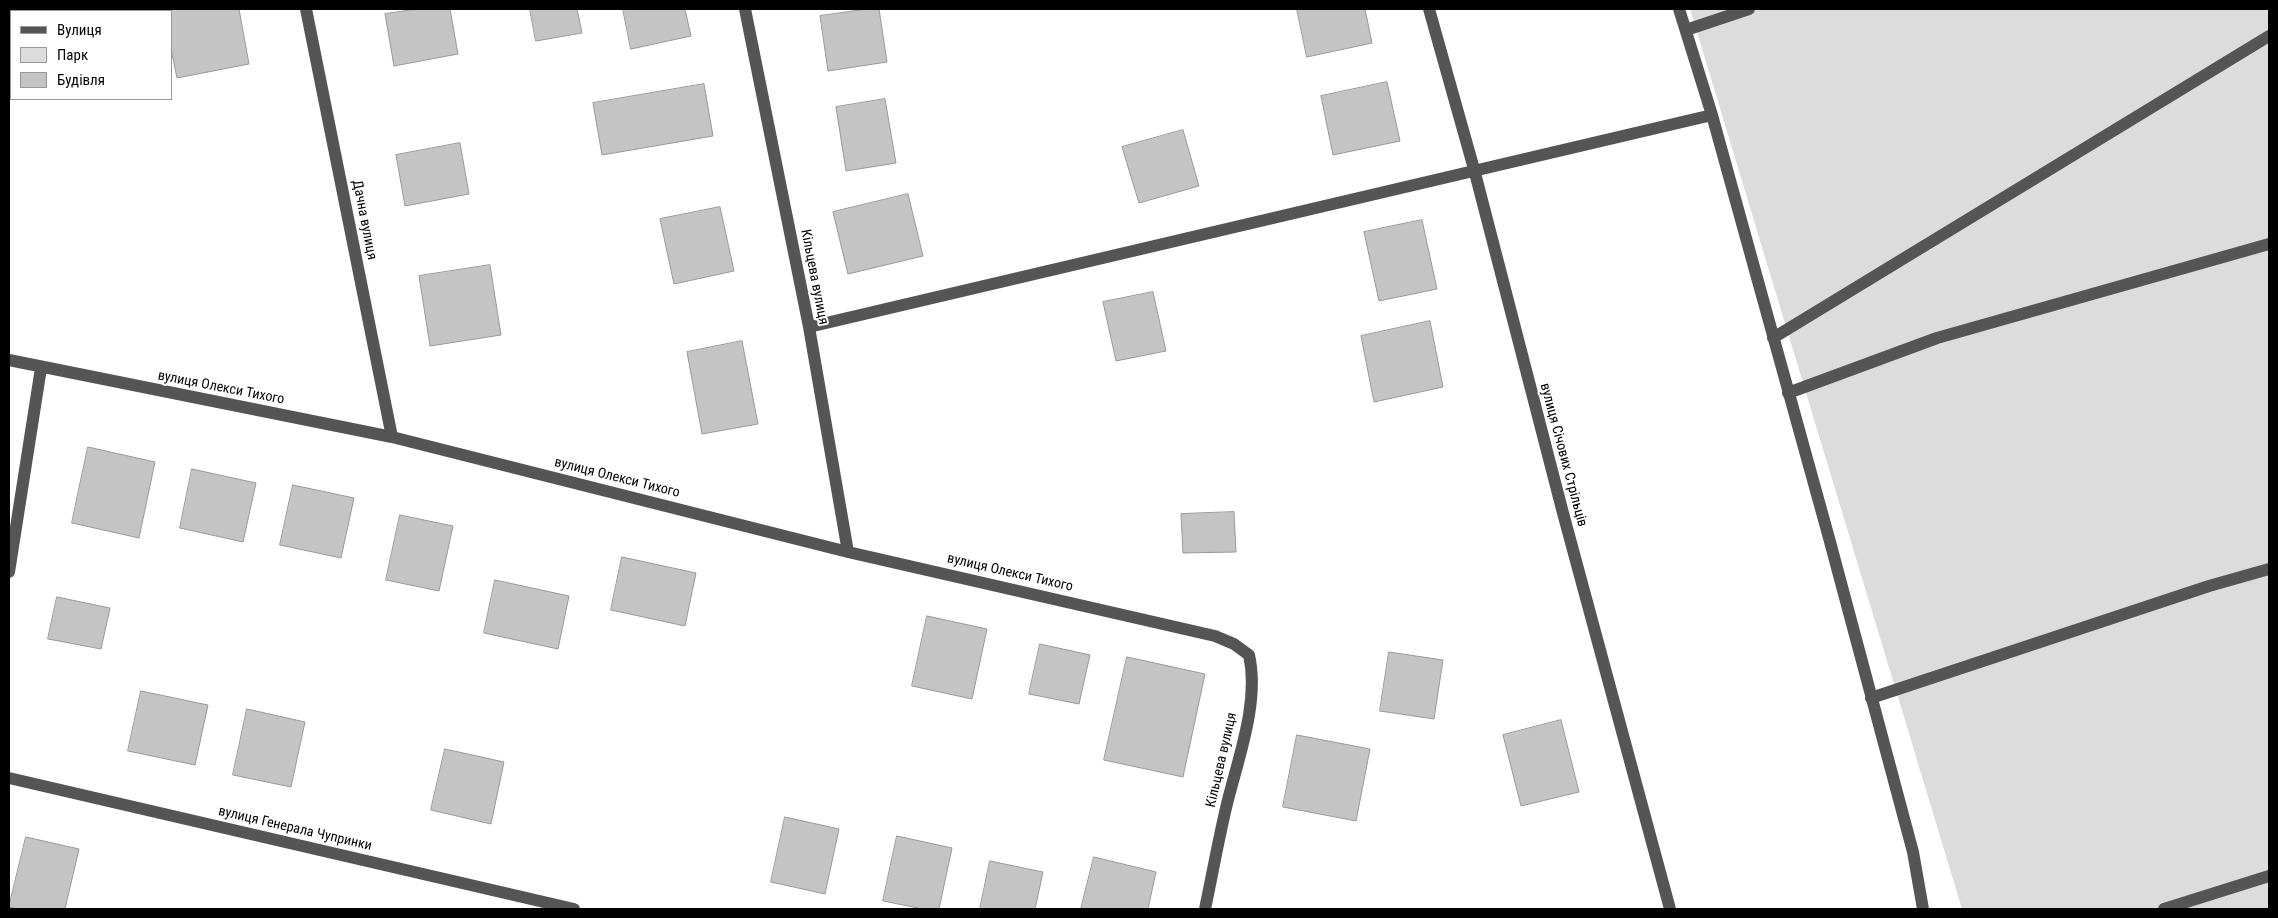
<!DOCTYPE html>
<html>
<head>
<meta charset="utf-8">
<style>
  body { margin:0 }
  #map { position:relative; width:2278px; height:918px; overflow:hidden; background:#fff; font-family:"Roboto Condensed",sans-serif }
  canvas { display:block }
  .frame { position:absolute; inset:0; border:10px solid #000; pointer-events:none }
  .legend { position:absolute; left:10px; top:10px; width:162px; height:90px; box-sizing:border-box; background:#fff; border:1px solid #999; margin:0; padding:6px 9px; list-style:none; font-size:15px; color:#000 }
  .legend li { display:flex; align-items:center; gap:10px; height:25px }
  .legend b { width:25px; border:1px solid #999 }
</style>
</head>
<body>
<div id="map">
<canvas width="2278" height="918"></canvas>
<div class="frame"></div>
<ul class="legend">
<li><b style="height:6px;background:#555"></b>Вулиця</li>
<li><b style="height:14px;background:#dcdcdc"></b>Парк</li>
<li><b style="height:14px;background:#c4c4c4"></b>Будівля</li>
</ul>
</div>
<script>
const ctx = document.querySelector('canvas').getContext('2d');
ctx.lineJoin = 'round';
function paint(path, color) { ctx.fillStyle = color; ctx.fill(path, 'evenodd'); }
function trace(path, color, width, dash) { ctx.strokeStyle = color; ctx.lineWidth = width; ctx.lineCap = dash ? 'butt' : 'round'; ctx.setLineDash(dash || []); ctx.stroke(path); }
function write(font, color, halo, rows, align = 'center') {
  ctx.font = font + ' "Roboto Condensed",sans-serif'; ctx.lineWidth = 4; ctx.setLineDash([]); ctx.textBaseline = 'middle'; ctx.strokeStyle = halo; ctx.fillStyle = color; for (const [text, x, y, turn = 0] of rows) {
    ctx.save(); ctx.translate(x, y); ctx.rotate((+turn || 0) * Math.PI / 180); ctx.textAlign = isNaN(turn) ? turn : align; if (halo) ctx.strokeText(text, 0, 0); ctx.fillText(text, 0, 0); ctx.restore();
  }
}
paint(new Path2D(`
  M1690,9H2269V909H1962Z`), '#dcdcdc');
const building = new Path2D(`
  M164,9H239L249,64L177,78L171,49V11H164Z
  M417,9H450L458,54L394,66L385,14Z
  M530,9H577L582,33L536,41Z
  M623,9H685L691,36L631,49Z
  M867,9H879L887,62L828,71L820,16Z
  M1297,9H1365L1372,43L1307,57Z
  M1387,82L1400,141L1333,155L1321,96Z
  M704,84L713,136L602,155L593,103Z
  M885,99L896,163L846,171L836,107Z
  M1183,130L1199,186L1139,203L1122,147Z
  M460,143L469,194L405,206L396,155Z
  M908,194L923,256L848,274L833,212Z
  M720,207L734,271L674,284L660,219Z
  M1422,220L1437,289L1379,301L1364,232Z
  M490,265L501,335L430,346L419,276Z
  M1153,292L1166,351L1116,361L1103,302Z
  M1430,321L1443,387L1374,402L1361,336Z
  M742,341L758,424L702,434L687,352Z
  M88,447L155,462L139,538L72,523Z
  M192,469L256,483L243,542L180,528Z
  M293,485L354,498L341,558L280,545Z
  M1234,512L1236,552L1183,553L1181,514Z
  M400,515L453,526L439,591L386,580Z
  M622,557L696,573L685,626L611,610Z
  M495,580L569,596L558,649L484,633Z
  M57,597L110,608L101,649L48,639Z
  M927,616L987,629L972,699L912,686Z
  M1040,644L1090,655L1079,704L1029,694Z
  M1389,652L1443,660L1434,719L1380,711Z
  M1127,657L1205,674L1183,777L1104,760Z
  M141,691L208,705L195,765L128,751Z
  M247,709L305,722L291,787L233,775Z
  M1561,720L1579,792L1521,806L1503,735Z
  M1297,735L1370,749L1356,821L1283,807Z
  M445,749L504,762L491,824L431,810Z
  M785,817L839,829L825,894L771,882Z
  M897,836L952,848L939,909H923L883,901Z
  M26,837L79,849L65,909H18L9,907Z
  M1094,857L1156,872L1148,909H1081Z
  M990,861L1043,872L1035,909H980Z`);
paint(building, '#c4c4c4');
trace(building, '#999', 1);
trace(new Path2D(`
  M306,9L392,437
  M745,9L809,327L848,552
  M1429,9L1474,169L1563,513L1670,909
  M1679,9L1712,115L1829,538L1913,852L1923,909
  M1686,30L1749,9
  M809,327L1712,115
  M1773,338L2269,36
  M9,360L392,437L848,552L1215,636L1234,644L1249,655C1260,703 1237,761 1226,808C1218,842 1212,876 1205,909
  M1788,393L1937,338L2269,244
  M9,572L41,368
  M1871,698L2209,586L2269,569
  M9,778L574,909
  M2164,909L2269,876`), '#555', 12);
write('14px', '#000', '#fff', [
  ["Дачна вулиця",364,220,79],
  ["Кільцева вулиця",814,277,79],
  ["вулиця Олекси Тихого",221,388,11],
  ["вулиця Січових Стрільців",1563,455,75],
  ["вулиця Олекси Тихого",617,478,14],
  ["вулиця Олекси Тихого",1010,573,13],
  ["Кільцева вулиця",1222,760,-77],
  ["вулиця Генерала Чупринки",295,829,13]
]);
</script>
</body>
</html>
